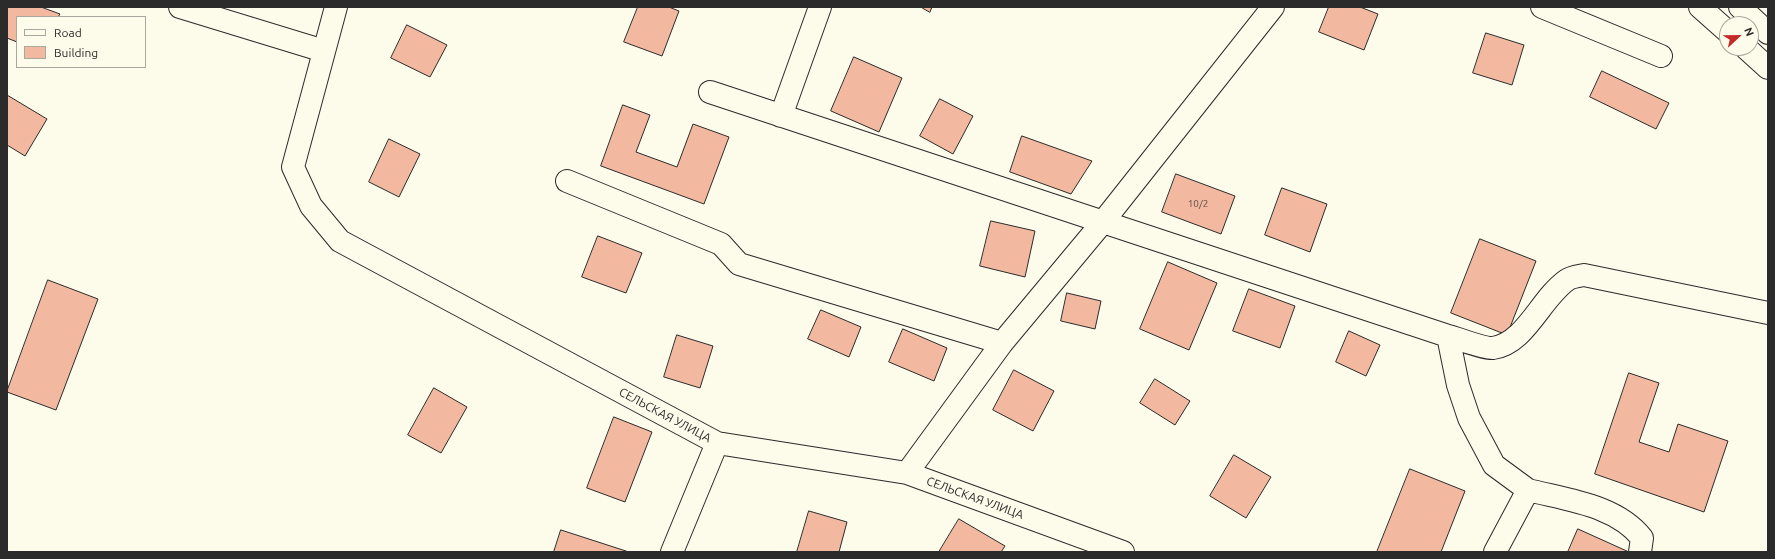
<!DOCTYPE html>
<html>
<head>
<meta charset="utf-8">
<style>
  body { margin:0 }
  #map { position:relative; width:1775px; height:559px; overflow:hidden; background:#fdfbea; font-family:Ubuntu,sans-serif }
  canvas { display:block }
  .frame { position:absolute; inset:0; border:8px solid #2b2b2b; pointer-events:none }
  .legend { position:absolute; left:16px; top:16px; width:130px; height:52px; box-sizing:border-box; background:#fdfbea; border:1px solid #a9a89e; margin:0; padding:5px 7px; list-style:none; font-size:12px; color:#2b2b2b }
  .legend li { display:flex; align-items:center; gap:8px; height:20px }
  .legend b { width:20px; border:1px solid #a9a89e }
  .north { position:absolute; left:1719px; top:16px; width:40px; height:40px; box-sizing:border-box; background:#fdfbea; border:1px solid #a9a89e; border-radius:50%; rotate:68deg; font-size:11px; font-weight:700; line-height:16px; text-align:center; color:#2b2b2b }
  .north::after { content:''; display:block; margin:auto; width:14px; height:18px; background:#c62828; clip-path:polygon(50% 0,100% 100%,50% 72%,0 100%) }
</style>
</head>
<body>
<div id="map">
<canvas width="1775" height="559"></canvas>
<div class="frame"></div>
<ul class="legend">
<li><b style="height:5px;background:#fdfbea"></b>Road</li>
<li><b style="height:11px;background:#f2b8a0"></b>Building</li>
</ul>
<div class="north">N</div>
</div>
<script>
const ctx = document.querySelector('canvas').getContext('2d');
ctx.lineJoin = 'round';
function paint(path, color) { ctx.fillStyle = color; ctx.fill(path, 'evenodd'); }
function trace(path, color, width, dash) { ctx.strokeStyle = color; ctx.lineWidth = width; ctx.lineCap = dash ? 'butt' : 'round'; ctx.setLineDash(dash || []); ctx.stroke(path); }
function write(font, color, halo, rows, align = 'center') {
  ctx.font = font + ' Ubuntu,sans-serif'; ctx.lineWidth = 3; ctx.setLineDash([]); ctx.textBaseline = 'middle'; ctx.strokeStyle = halo; ctx.fillStyle = color; for (const [text, x, y, turn = 0] of rows) {
    ctx.save(); ctx.translate(x, y); ctx.rotate((+turn || 0) * Math.PI / 180); ctx.textAlign = isNaN(turn) ? turn : align; if (halo) ctx.strokeText(text, 0, 0); ctx.fillText(text, 0, 0); ctx.restore();
  }
}
const building = new Path2D(`
  M7,7H41L60,14L58,17H17V42L7,38Z
  M638,7H669L679,11L662,56L624,42Z
  M921,7H932L930,12Z
  M1329,7H1360L1378,14L1364,50L1319,32Z
  M407,25L447,45L430,77L391,58Z
  M1486,33L1524,45L1512,85L1473,73Z
  M854,57L902,78L879,132L831,111Z
  M1602,71L1669,103L1656,129L1590,97Z
  M7,95L47,119L25,156L7,145Z
  M940,99L973,116L953,154L920,136Z
  M623,105L650,115L636,152L677,167L693,124L729,137L704,204L601,166Z
  M1022,136L1092,161L1071,194L1010,172Z
  M389,139L420,154L399,197L369,182Z
  M1176,174L1235,196L1221,234L1162,212Z
  M1282,188L1327,204L1310,252L1265,235Z
  M991,221L1035,231L1025,277L980,266Z
  M598,236L642,253L626,293L582,277Z
  M1480,239L1536,261L1507,335L1451,313Z
  M1168,262L1217,283L1189,350L1140,329Z
  M48,280L98,299L56,410L7,392Z
  M1249,289L1295,306L1280,348L1233,331Z
  M1067,293L1101,301L1095,329L1061,321Z
  M821,310L861,327L849,357L808,339Z
  M903,329L947,348L934,381L889,362Z
  M1349,331L1380,345L1366,376L1336,362Z
  M677,335L713,346L700,388L664,377Z
  M1014,370L1054,391L1033,431L993,410Z
  M1629,373L1659,383L1639,442L1669,452L1678,424L1728,441L1704,512L1595,474Z
  M1155,379L1190,401L1175,425L1140,403Z
  M434,388L467,407L441,453L408,435Z
  M614,417L652,432L625,502L587,488Z
  M1234,455L1271,477L1246,518L1210,496Z
  M1410,469L1465,491L1441,552H1377Z
  M809,511L847,522L839,552H797Z
  M959,519L1005,546L1001,552H939Z
  M1578,529L1629,552H1568Z
  M561,530L629,552H554Z`);
paint(building, '#f2b8a0');
trace(building, '#2b2b2b', 1);
const minor = new Path2D(`
  M180,7L324,51
  M336,7L293,167L311,206L340,241L717,443L907,473L1123,552
  M1542,7L1661,56
  M710,92L1448,336C1457,338 1485,349 1493,348C1526,343 1540,299 1567,280C1571,277 1579,276 1584,275L1768,313
  M781,116L820,7
  M567,181L721,244L739,264L1002,343
  M1448,336L1458,385L1469,418L1494,465L1528,490
  M907,473L1002,343L1102,223L1273,7
  M672,552L717,443
  M1495,552L1528,490C1567,500 1616,505 1642,538L1640,552`);
const primary = new Path2D(`
  M1700,7L1727,31
  M1740,7L1768,33
  M1746,48L1768,68`);
trace(minor, '#2b2b2b', 24);
trace(primary, '#2b2b2b', 24);
trace(minor, '#fdfbea', 22);
trace(primary, '#fdfbea', 22);
write('10px', '#5d4e48', null, [
  ["10/2",1198,204]
]);
write('12px', '#2b2b2b', '#fdfbea', [
  ["СЕЛЬСКАЯ УЛИЦА",665,415,28],
  ["СЕЛЬСКАЯ УЛИЦА",975,498,20]
]);
</script>
</body>
</html>
